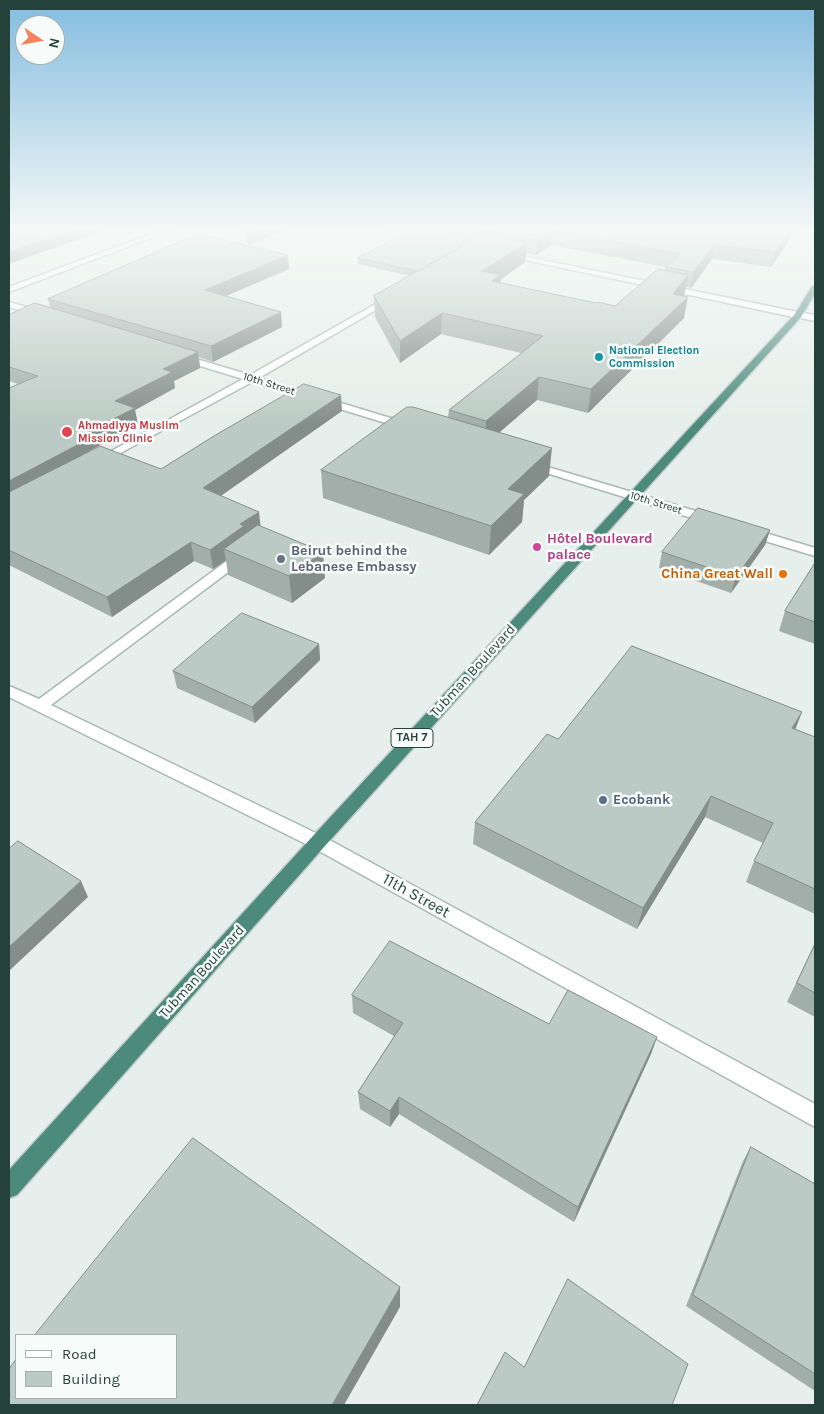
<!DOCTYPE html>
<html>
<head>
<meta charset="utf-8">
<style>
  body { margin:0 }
  #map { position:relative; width:824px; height:1414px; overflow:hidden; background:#e6efeb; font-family:Karla,sans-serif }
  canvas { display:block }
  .frame { position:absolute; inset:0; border:10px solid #24423a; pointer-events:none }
  .legend { position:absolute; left:15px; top:1334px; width:162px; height:65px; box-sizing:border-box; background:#f7fbf9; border:1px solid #a3b1ad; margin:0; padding:6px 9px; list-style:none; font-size:15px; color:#24423a }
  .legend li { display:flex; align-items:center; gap:10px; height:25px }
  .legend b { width:25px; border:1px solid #a3b1ad }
  .north { position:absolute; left:15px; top:15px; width:50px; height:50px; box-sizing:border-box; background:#f7fbf9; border:1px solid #a3b1ad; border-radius:50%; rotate:102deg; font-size:14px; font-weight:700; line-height:20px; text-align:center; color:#24423a }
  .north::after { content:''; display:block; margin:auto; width:18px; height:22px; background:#f4845f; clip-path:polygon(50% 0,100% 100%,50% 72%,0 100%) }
</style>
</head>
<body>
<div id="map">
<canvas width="824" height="1414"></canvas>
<div class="frame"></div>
<ul class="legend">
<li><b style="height:6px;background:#fff"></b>Road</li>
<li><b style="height:14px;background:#bbcac4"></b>Building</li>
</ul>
<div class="north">N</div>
</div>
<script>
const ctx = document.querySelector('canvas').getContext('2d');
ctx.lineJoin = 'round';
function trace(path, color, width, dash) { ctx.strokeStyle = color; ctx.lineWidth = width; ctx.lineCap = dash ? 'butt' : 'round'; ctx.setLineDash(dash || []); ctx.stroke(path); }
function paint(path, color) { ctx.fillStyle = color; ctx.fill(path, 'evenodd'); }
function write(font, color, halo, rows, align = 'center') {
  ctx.font = font + ' Karla,sans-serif'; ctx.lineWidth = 5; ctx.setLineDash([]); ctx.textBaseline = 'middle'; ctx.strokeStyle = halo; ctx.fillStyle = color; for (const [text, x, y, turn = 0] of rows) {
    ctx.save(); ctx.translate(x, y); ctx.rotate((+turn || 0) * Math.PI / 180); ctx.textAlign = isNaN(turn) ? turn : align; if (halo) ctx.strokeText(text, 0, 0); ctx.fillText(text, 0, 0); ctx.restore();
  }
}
const minor = new Path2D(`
  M167,228H177L9,292V287Z
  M381,228H394L429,236L425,238Z
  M503,252L798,312L802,315L798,318L506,256L502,254Z
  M388,297L395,299L259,378L410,424L411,426L410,428H402L252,382L102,463L98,464L93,461L243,379L177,359V355H183L250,375Z
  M9,302L44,312L45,314L41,317L9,307Z
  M531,462L716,517L718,520L716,523H708L527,467L526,465L527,463Z
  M749,528L815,548V556L745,535L743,532L745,529Z
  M243,551L247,552L249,555L247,558L51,705L324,837L815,1104V1127L312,847L9,697V686L39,699L239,552Z`);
const tertiary = new Path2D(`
  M798,312L815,315V321L795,317L794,315Z`);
const trunk = new Path2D(`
  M812,286H815V294L801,317L324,847L17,1195L9,1198V1170L312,837L795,314Z`);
trace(minor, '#a8b8b2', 3);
trace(tertiary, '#a8b8b2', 3);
trace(trunk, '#c2cac8', 3);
paint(minor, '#fff');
paint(tertiary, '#fff');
paint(trunk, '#4c8a7c');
paint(new Path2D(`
  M242,228H289L248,245Z
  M418,228H797L771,267L712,259L691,288L686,287L684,296V318L588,413L537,400L499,432L549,476L524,500L522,522L489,555L323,498L321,470L448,417L449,410L521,353L441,334L400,363L375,317L374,296L410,276L358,264V258L467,243L469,242L418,231ZM551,245L665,267V271L615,306L596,303L500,283L501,279L525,262L526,253L536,255Z
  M289,269L226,296L281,312L282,327L213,362L199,357L200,368L174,381L175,388L135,410L138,425L89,451L161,469L342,411L221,496L260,526L325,578L292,603L228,575L226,560L213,569L194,561L112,617L9,565V388L18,384L9,381V315L50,307L48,299Z
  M770,530L765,545L731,593L659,568L662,552Z
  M815,563V644L779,631L785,611Z
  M319,644L320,660L255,723L177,688L173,671Z
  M795,729L815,737V914L746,882L754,861L763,843L705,817L637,929L473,844L475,822L558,739Z
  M815,943V1017L787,1002Z
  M352,995L549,1024L657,1037L651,1054L574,1222L399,1114L390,1127L360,1109L358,1092L394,1036L353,1013Z
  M751,1147L815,1184V1391L686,1306L743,1161Z`), '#a1aea9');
paint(new Path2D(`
  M78,228H110L9,264V252Z
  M261,228H289L248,245L247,233Z
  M484,228H509L494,232V236L480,244V230Z
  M791,228H797L771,267L775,252Z
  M553,230L551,245L536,255L537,241Z
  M527,243L525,262L501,279L500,296L482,271Z
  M715,245L712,259L691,288L693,272Z
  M288,255L289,269L207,304L205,290Z
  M688,275L684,296L688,297L684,318L588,413L591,389L673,294Z
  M281,312L282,327L213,362L211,346Z
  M442,313L441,334L400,363V341Z
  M198,352L200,368L174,381L175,388L135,410L138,425L89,451L9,502V481L78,437L115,401L163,369Z
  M539,377L537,400L485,445L486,421Z
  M341,395L342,411L206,506L203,488Z
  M552,448L549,476L524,500L522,522L489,555L491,526L508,489Z
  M259,512L261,531L224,549L226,560L213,569L210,550L240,524Z
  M770,530L765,545L731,593L736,577Z
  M191,542L194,561L112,617L107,597Z
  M323,552L325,578L292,603L289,576Z
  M319,644L320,660L255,723L252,707Z
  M802,712L794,733L792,728Z
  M711,796L705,817L637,929L643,908Z
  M81,881L88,897L9,971V947Z
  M657,1037L651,1054L574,1222L578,1207Z
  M399,1097V1114L390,1127V1111Z
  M400,1287V1307L344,1405H332Z`), '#838d89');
const building = new Path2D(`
  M9,228H78L9,252Z
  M245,228H261L247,233Z
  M469,228H484L480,230Z
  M501,228H791L775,252L715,245L693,272L666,267L680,254L553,230L537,241L494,232Z
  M409,230L467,243L418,271L358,258Z
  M198,234L288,255L205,290L281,312L211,346L48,299Z
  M483,234L527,243L482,271L501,275L492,281L596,303L598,302L615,306L658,269L688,275L673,294L688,297L591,389L539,377L486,421L449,410L543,336L442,313L400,341L374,296Z
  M35,303L198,352L163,369L172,372L115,401L135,408L78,437L87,440L9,481V388L38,376L9,367V315Z
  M304,384L341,395L203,488L259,512L240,524L244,526L210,550L191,542L107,597L9,550V492L100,446L161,469L214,436Z
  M407,407H413L552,448L508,489L524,494L491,526L321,470Z
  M698,508L770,530L736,577L662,552Z
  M258,525L323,552L289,576L224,549Z
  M815,563V622L785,611Z
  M242,613L319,644L252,707L173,671Z
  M632,646L802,712L792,728L815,737V889L754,861L773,823L711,796L643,908L475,822L547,734L558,739Z
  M18,841L81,881L9,947V849Z
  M390,941L549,1024L568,990L657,1037L578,1207L399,1097L390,1111L358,1092L403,1023L352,995Z
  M815,944V993L797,983Z
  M193,1138L400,1287L332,1405H9V1369L16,1359V1398H176V1335H35Z
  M751,1147L815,1184V1374L693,1295Z
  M568,1279L688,1364L672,1405H477L505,1352L524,1367Z`);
paint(building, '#bbcac4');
trace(building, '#838d89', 1);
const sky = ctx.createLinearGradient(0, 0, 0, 426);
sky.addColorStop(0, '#84bce0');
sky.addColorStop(0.54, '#f4f8f6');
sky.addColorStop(1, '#f4f8f600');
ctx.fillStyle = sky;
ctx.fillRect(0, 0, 824, 426);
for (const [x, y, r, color] of [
  [599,357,5,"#0f9aa8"],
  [67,432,6,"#e0444e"],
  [537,547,5,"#d1479c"],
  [281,559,5,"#6b7280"],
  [783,574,5,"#e8710a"],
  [603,800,5,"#5c6f8a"]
]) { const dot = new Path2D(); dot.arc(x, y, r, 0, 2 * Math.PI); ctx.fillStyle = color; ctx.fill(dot); trace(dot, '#f7fbf9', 2); }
write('bold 11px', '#0d838f', '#f7fbf9', [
  ["National Election",609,351],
  ["Commission",609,364]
], 'left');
write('11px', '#24423a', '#f7fbf9', [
  ["10th Street",269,384,17],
  ["10th Street",656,503,17]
]);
write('bold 11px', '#be3a42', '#f7fbf9', [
  ["Ahmadiyya Muslim",78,426],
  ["Mission Clinic",78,439]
], 'left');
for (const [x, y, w] of [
  [412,738,42]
]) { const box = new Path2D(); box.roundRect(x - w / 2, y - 9.5, w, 19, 4); ctx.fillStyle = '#f7fbf9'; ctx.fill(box); trace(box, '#24423a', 1); }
write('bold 12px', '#24423a', null, [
  ["TAH 7",412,738]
]);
write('bold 14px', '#b23c85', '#f7fbf9', [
  ["Hôtel Boulevard",547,539],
  ["palace",547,555]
], 'left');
write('bold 14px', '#5b616d', '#f7fbf9', [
  ["Beirut behind the",291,551],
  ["Lebanese Embassy",291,567]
], 'left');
write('bold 14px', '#c56008', '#f7fbf9', [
  ["China Great Wall",773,574]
], 'right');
write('14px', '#24423a', '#f7fbf9', [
  ["Tubman Boulevard",473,671,-48],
  ["Tubman Boulevard",202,972,-48]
]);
write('bold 14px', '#4e5e75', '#f7fbf9', [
  ["Ecobank",613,800]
], 'left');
write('16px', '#24423a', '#f7fbf9', [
  ["11th Street",416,896,29]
]);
</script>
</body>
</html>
